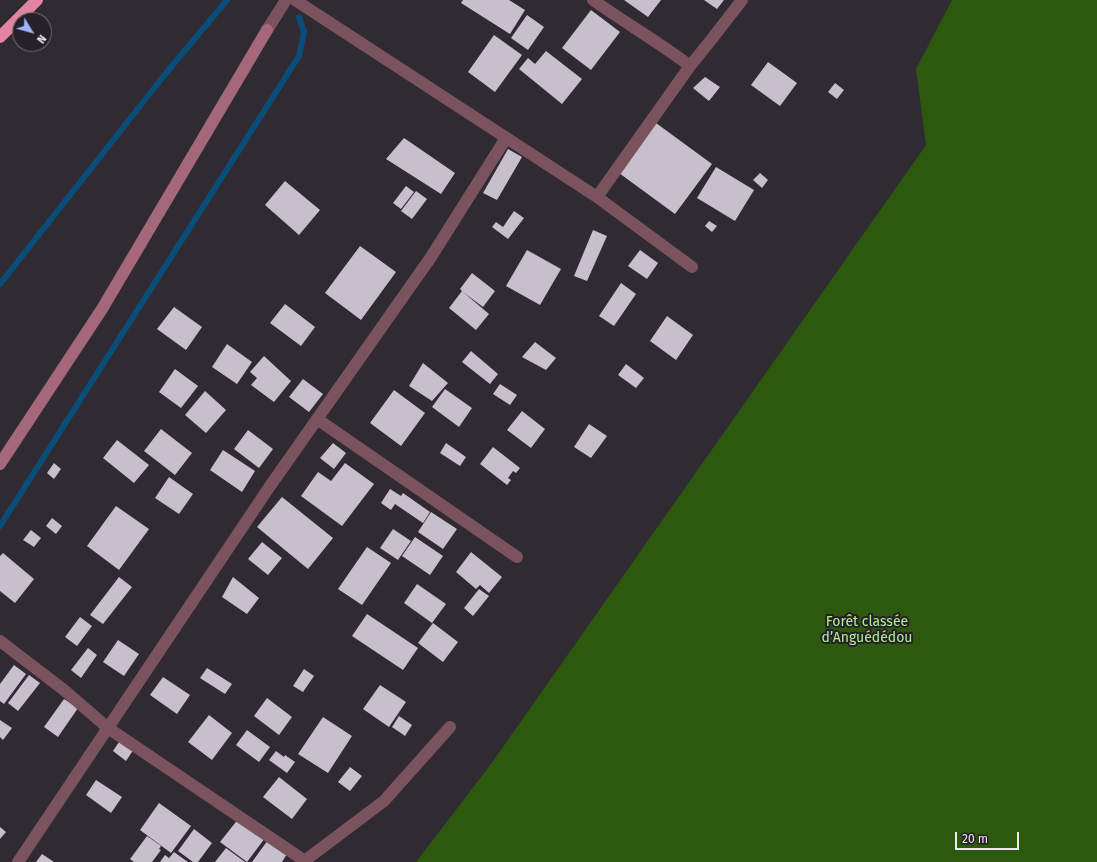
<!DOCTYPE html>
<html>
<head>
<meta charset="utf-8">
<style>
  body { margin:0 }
  #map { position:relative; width:1097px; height:862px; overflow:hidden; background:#302a33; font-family:"Fira Sans",sans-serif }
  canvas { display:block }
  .north { position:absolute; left:12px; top:12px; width:40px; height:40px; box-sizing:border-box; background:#262029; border:1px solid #767078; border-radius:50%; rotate:127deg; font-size:11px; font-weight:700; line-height:16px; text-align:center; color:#ede9ef }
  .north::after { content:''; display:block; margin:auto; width:14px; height:18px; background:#a0b3fd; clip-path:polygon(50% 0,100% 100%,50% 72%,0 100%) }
  .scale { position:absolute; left:955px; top:832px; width:64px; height:18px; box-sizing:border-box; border:2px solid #ede9ef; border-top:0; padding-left:5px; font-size:12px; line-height:14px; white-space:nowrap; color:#ede9ef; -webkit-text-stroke:3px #262029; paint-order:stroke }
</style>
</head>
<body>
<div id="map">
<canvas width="1097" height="862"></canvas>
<div class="north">N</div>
<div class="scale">20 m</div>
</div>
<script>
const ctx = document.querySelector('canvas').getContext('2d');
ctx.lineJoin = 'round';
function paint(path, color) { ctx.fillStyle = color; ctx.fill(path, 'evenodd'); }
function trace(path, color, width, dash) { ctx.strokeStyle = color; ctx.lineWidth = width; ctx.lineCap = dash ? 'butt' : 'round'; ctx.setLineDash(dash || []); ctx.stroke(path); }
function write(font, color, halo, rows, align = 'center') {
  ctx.font = font + ' "Fira Sans",sans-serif'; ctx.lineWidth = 4; ctx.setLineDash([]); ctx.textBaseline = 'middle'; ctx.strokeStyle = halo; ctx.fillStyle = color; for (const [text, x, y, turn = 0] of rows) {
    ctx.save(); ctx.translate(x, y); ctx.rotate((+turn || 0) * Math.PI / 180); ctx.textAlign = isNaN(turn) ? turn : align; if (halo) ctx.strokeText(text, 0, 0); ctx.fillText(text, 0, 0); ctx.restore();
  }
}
paint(new Path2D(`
  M952,0H1097V862H416L491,764L926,145L916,69Z`), '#2d590f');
trace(new Path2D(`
  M0,284L166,73L227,0
  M0,526L299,56L304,32L299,17`), '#0a4d79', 6);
paint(new Path2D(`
  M463,0H509L525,10L510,34L461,3Z
  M624,0H661L648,17Z
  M704,0H724L717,9Z
  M591,10L620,32L591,70L562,48Z
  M527,15L544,27L528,50L511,38Z
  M494,35L522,55L495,92L468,72Z
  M546,51L582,79L562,104L519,69L528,58L535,64Z
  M768,62L797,83L780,106L751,85Z
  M705,77L720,87L709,101L693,88Z
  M835,83L844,90L837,99L828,92Z
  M656,123L712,164L675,214L619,173Z
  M404,138L455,173L441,194L386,159Z
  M508,149L522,157L497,200L483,193Z
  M716,167L754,190L735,221L697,198Z
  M760,173L768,180L762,188L753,180Z
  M285,181L320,210L299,235L265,205Z
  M406,186L414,192L401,209L393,203Z
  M416,191L427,199L412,219L401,211Z
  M514,211L524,218L508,239L492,227L496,222L503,227Z
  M709,221L717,226L712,232L705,226Z
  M593,230L607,236L587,281L574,276Z
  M360,246L396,272L361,320L325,293Z
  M527,250L561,269L540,305L506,286Z
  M640,250L658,263L647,279L628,266Z
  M472,273L495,291L483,307L463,292L489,314L476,330L449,308L462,291L460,289Z
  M621,283L636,294L614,326L599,316Z
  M285,304L315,327L301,346L270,323Z
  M174,307L202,327L186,350L157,329Z
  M667,316L693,335L676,360L650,341Z
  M535,342L556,358L546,370L522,357Z
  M227,344L252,362L237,384L212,367Z
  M471,351L498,374L490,384L462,362Z
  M264,356L291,381L274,402L251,385L257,378L250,372Z
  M423,363L448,383L432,401L409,386Z
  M626,364L644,378L636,388L618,375Z
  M175,369L198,386L181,408L159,392Z
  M303,379L323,394L309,412L289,397Z
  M500,384L517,395L510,405L493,394Z
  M445,389L472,408L459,427L432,407Z
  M394,390L425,413L401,446L370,423Z
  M205,391L226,410L206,433L185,415Z
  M522,411L545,429L531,448L507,430Z
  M589,424L607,436L591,458L574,447Z
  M161,429L192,453L175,475L144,451Z
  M248,430L273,449L259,468L234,449Z
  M117,440L149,465L134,483L103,458Z
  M333,443L346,453L334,469L320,458Z
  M446,443L466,457L460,466L440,453Z
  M493,447L520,468L516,473L513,471L508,478L511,480L507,485L480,464Z
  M223,450L255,471L242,492L210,470Z
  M54,463L61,469L54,479L47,473Z
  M345,463L374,484L342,526L301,496L318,472L331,481Z
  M169,477L193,494L179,514L155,498Z
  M390,489L401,496L403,493L430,512L423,523L395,504L391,510L381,503Z
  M282,497L333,538L308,569L257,527Z
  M116,506L149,529L119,570L87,546Z
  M431,512L457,529L443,549L418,532Z
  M52,518L62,526L56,534L46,526Z
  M393,529L411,541L398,560L380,548Z
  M31,530L41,538L34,547L23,540Z
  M415,537L443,556L430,575L402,556Z
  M262,542L282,558L268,575L248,559Z
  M367,547L391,563L362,605L338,589Z
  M471,552L502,577L489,593L480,585L476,589L456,572Z
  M3,553L34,579L15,603L0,591V556Z
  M119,577L132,587L103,624L90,615Z
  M233,577L259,598L247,614L222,597Z
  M417,584L446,604L432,623L404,603Z
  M479,589L489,596L473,616L464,608Z
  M367,614L418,648L403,670L352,636Z
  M80,617L92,626L77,646L65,637Z
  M433,623L458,642L443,662L418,643Z
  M118,640L139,654L124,676L103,662Z
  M88,648L97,655L81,678L71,670Z
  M14,665L26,674L4,704L0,701V684Z
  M207,668L232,684L225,694L200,678Z
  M304,669L314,676L303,692L293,686Z
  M29,675L40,683L18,711L8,703Z
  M163,677L190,695L177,714L150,695Z
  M380,685L406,702L389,727L363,709Z
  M267,698L292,717L279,735L254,716Z
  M64,699L78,708L58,737L44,727Z
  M209,715L232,733L212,760L188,742Z
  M399,716L412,725L405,736L392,727Z
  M323,717L352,736L328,773L298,754Z
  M0,720L12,728L3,740L0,737Z
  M247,730L270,747L259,762L236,745Z
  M121,739L134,749L126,761L113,751Z
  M276,751L284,757L285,755L295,762L287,773L269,760Z
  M350,767L362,776L350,791L338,782Z
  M279,777L307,799L292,819L263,797Z
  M96,780L122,797L111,813L86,795Z
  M159,803L191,826L171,853L140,830Z
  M239,818L265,838L247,862L220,842Z
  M0,827L6,832L0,839Z
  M194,829L212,843L198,862H193L178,851Z
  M147,836L161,846L159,849L161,850L152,862H134L130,859Z
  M268,840L287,854L282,862H252Z
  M226,848L245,862H215Z
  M174,852L188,862H160L165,855L169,858Z
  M42,854L54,862H36Z`), '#c7c0cc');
trace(new Path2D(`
  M295,0L597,197L692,267
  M593,0C625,23 659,42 690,66L711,40L742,0
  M267,30L286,0
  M597,197L690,66
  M317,419L517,557
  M0,641L64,690L108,728L305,861
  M18,862L270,486L431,257L506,138
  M303,862L384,801L450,727`), '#7a535e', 12);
trace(new Path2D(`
  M0,464L102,309L267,30`), '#a4687a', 12);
trace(new Path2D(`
  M0,37L37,0`), '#e385a2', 12);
write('14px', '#aef28c', '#262029', [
  ["Forêt classée",867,622],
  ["d’Anguédédou",867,638]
]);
</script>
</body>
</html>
